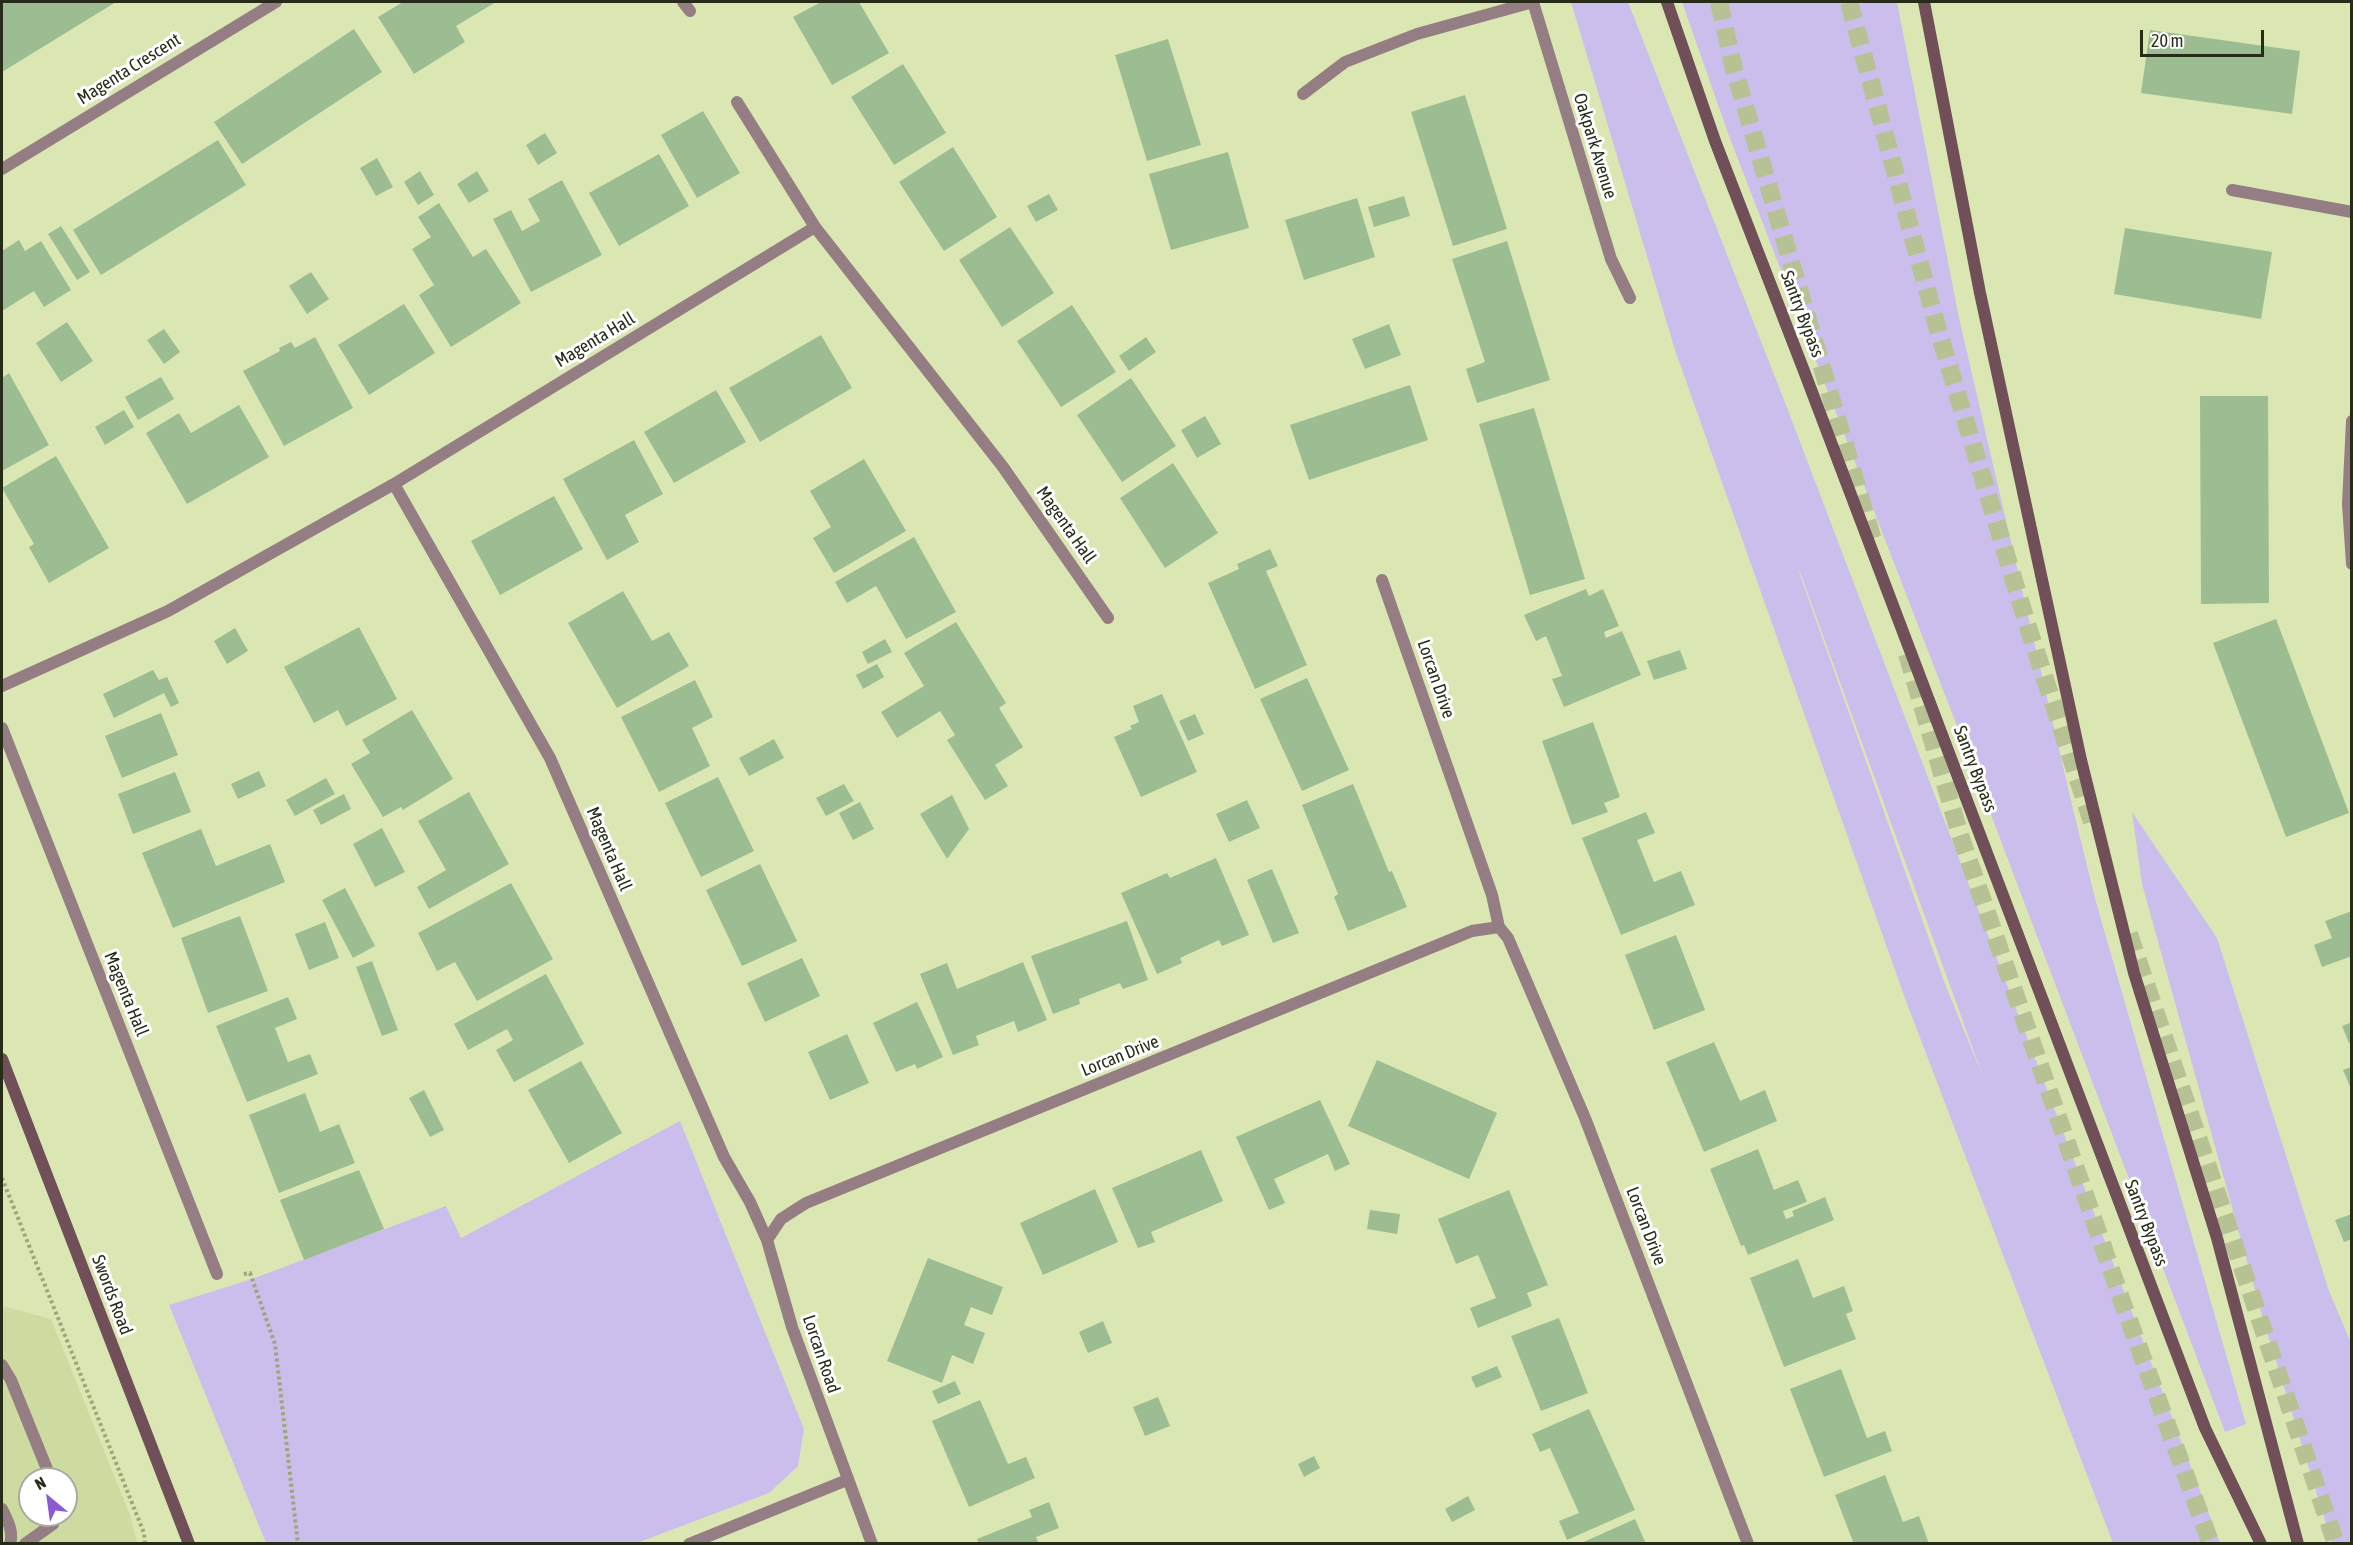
<!DOCTYPE html>
<html>
<head>
<meta charset="utf-8">
<style>
  body { margin:0 }
  #map { position:relative; width:2353px; height:1545px; overflow:hidden; background:#dbe7b3; font-family:"Asap Condensed",sans-serif }
  canvas { display:block }
  .frame { position:absolute; inset:0; border:3px solid #272c18; pointer-events:none }
  .north { position:absolute; left:18px; top:1467px; width:60px; height:60px; box-sizing:border-box; background:#fff; border:2px solid #a9aba3; border-radius:50%; rotate:331deg; font-size:16px; font-weight:700; line-height:24px; text-align:center; color:#272c18 }
  .north::after { content:''; display:block; margin:auto; width:21px; height:27px; background:#8b5bd5; clip-path:polygon(50% 0,100% 100%,50% 72%,0 100%) }
  .scale { position:absolute; left:2140px; top:30px; width:124px; height:27px; box-sizing:border-box; border:3px solid #272c18; border-top:0; padding-left:8px; font-size:18px; line-height:21px; white-space:nowrap; color:#272c18; -webkit-text-stroke:4px #fff; paint-order:stroke }
</style>
</head>
<body>
<div id="map">
<canvas width="2353" height="1545"></canvas>
<div class="frame"></div>
<div class="north">N</div>
<div class="scale">20 m</div>
</div>
<script>
const ctx = document.querySelector('canvas').getContext('2d');
ctx.lineJoin = 'round';
function paint(path, color) { ctx.fillStyle = color; ctx.fill(path, 'evenodd'); }
function trace(path, color, width, dash) { ctx.strokeStyle = color; ctx.lineWidth = width; ctx.lineCap = dash ? 'butt' : 'round'; ctx.setLineDash(dash || []); ctx.stroke(path); }
function write(font, color, halo, rows, align = 'center') {
  ctx.font = font + ' "Asap Condensed",sans-serif'; ctx.lineWidth = 6; ctx.setLineDash([]); ctx.textBaseline = 'middle'; ctx.strokeStyle = halo; ctx.fillStyle = color; for (const [text, x, y, turn = 0] of rows) {
    ctx.save(); ctx.translate(x, y); ctx.rotate((+turn || 0) * Math.PI / 180); ctx.textAlign = isNaN(turn) ? turn : align; if (halo) ctx.strokeText(text, 0, 0); ctx.fillText(text, 0, 0); ctx.restore();
  }
}
paint(new Path2D(`
  M2,1306L51,1319L130,1515L137,1543H2ZM30,1479H66V1515H30Z`), '#cddba0');
paint(new Path2D(`
  M1571,2H1628L1784,400L2220,1543H2113L1906,1001L1675,350ZM1799,572H1800L1982,1074L1945,984Z
  M1682,2H1897L1959,318L2073,809L2096,902L2246,1424L2225,1432L1974,770L1729,136Z
  M2132,812L2217,938L2329,1291L2351,1343V1543H2332L2263,1319L2142,884Z
  M680,1121L804,1429L798,1466L769,1493L637,1543H266L169,1305L252,1279L446,1206L461,1238Z`), '#ccbeec');
paint(new Path2D(`
  M2,2H116L2,72Z
  M403,2H496L456,26L465,42L414,74L378,17Z
  M821,2H859L889,53L832,85L793,17Z
  M354,29L382,72L242,164L214,122Z
  M2150,30L2300,51L2292,114L2141,93Z
  M1168,39L1201,145L1147,161L1115,55Z
  M903,64L946,133L894,165L851,97Z
  M1465,95L1507,229L1453,246L1411,112Z
  M703,111L740,173L697,198L661,135Z
  M545,133L557,153L538,165L526,145Z
  M218,140L246,185L101,275L73,230Z
  M953,147L997,217L944,251L899,182Z
  M1228,152L1249,228L1171,250L1149,174Z
  M659,154L689,206L619,246L589,193Z
  M377,158L393,187L376,196L360,168Z
  M420,171L434,195L418,205L404,182Z
  M477,171L489,191L469,203L457,184Z
  M562,180L602,255L531,292L493,219L511,210L522,231L540,221L528,199Z
  M1049,194L1058,210L1036,222L1027,206Z
  M1404,196L1410,216L1374,227L1368,207Z
  M1357,198L1375,257L1304,280L1285,220Z
  M439,203L473,257L486,249L521,303L451,347L419,295L434,285L412,249L431,237L418,217Z
  M61,226L90,272L77,280L48,234Z
  M1010,227L1054,293L1002,327L959,260Z
  M2125,228L2272,252L2261,319L2114,294Z
  M19,240L25,251L41,241L71,290L44,307L34,291L2,311V251Z
  M1507,241L1550,380L1477,403L1466,369L1485,362L1452,259Z
  M311,272L329,299L307,314L289,286Z
  M404,304L435,353L369,395L338,345Z
  M1072,305L1116,372L1061,407L1017,341Z
  M67,322L93,361L61,382L36,343Z
  M1389,324L1401,355L1365,369L1352,339Z
  M164,329L180,352L164,364L147,340Z
  M821,335L852,388L760,442L729,388Z
  M315,337L353,408L284,446L243,371L280,351L279,348L291,342L295,348Z
  M1146,337L1156,352L1129,371L1119,356Z
  M9,373L49,445L2,471V378Z
  M161,377L174,399L138,420L125,397Z
  M1131,378L1176,446L1122,482L1077,415Z
  M1410,385L1428,440L1309,480L1290,425Z
  M716,390L746,442L674,483L644,432Z
  M2200,396H2268L2269,603L2201,604Z
  M239,405L269,457L187,504L146,433L179,413L191,433Z
  M1534,408L1585,579L1530,595L1479,424Z
  M124,410L134,427L105,445L95,427Z
  M1205,416L1221,444L1197,458L1181,430Z
  M634,440L663,494L625,515L639,542L607,560L563,479Z
  M56,456L109,548L49,583L29,547L34,544L2,488Z
  M864,459L906,531L834,573L813,538L831,527L810,491Z
  M1173,463L1218,533L1165,568L1120,498Z
  M554,496L583,549L500,595L471,541Z
  M914,537L956,612L906,639L876,586L847,603L835,582Z
  M1270,549L1278,566L1266,571L1307,665L1255,689L1208,583L1239,569L1237,564Z
  M1586,589L1589,596L1603,589L1619,626L1604,632L1606,638L1622,631L1641,675L1564,707L1552,679L1562,676L1546,636L1536,641L1524,615Z
  M623,591L652,641L669,632L689,666L617,708L568,623Z
  M2276,619L2349,813L2286,837L2213,643Z
  M956,622L1006,703L999,708L1023,747L995,765L1008,786L985,800L947,740L955,735L940,711L897,738L881,712L924,686L904,653Z
  M359,627L397,699L346,726L338,710L314,723L284,667Z
  M235,628L248,651L227,664L214,641Z
  M885,639L892,652L868,664L862,652Z
  M1680,650L1687,669L1654,680L1647,661Z
  M877,664L884,677L863,689L856,675Z
  M153,670L159,680L167,677L179,703L171,707L164,693L114,718L103,694Z
  M1307,678L1349,770L1302,791L1260,699Z
  M695,680L713,717L692,728L710,766L659,792L621,717Z
  M1162,694L1197,772L1141,797L1114,737L1132,729L1130,726L1139,722L1133,706Z
  M412,710L453,779L403,810L401,807L383,817L351,764L370,753L362,740Z
  M161,713L178,755L122,778L105,736Z
  M1195,714L1204,734L1188,741L1179,721Z
  M1593,722L1620,797L1604,803L1608,812L1572,825L1542,741Z
  M774,739L784,758L749,776L739,758Z
  M259,771L266,786L238,799L231,784Z
  M175,772L191,812L133,834L118,794Z
  M718,777L754,851L701,877L665,803Z
  M326,778L335,794L295,816L286,800Z
  M844,784L854,801L826,816L816,798Z
  M1353,784L1389,872L1392,871L1407,907L1348,931L1334,897L1338,894L1302,805Z
  M469,792L509,864L429,909L417,887L446,870L418,821Z
  M344,794L351,809L321,825L313,810Z
  M952,795L969,829L947,859L920,814Z
  M1247,800L1260,828L1229,842L1216,814Z
  M860,802L874,829L853,840L839,813Z
  M1646,812L1655,833L1637,840L1654,882L1681,871L1695,905L1621,935L1582,838Z
  M382,828L405,872L375,887L353,844Z
  M201,829L216,866L270,844L285,882L173,928L142,853Z
  M1216,858L1249,935L1222,946L1219,940L1180,958L1182,963L1157,974L1121,893L1167,873L1170,878Z
  M760,864L797,941L742,966L706,890Z
  M1272,869L1299,933L1273,943L1247,880Z
  M511,883L553,959L477,1001L455,962L437,971L418,933Z
  M345,888L375,946L353,958L322,900Z
  M2352,911V956L2322,967L2314,945L2332,938L2325,921Z
  M240,916L268,991L208,1013L181,938Z
  M1127,921L1148,980L1123,989L1120,983L1079,999L1080,1004L1053,1014L1031,956Z
  M325,922L339,958L309,970L295,934Z
  M1676,935L1705,1010L1654,1030L1625,955Z
  M802,958L820,996L765,1022L747,983Z
  M372,961L398,1030L382,1036L356,967Z
  M1023,962L1047,1020L1018,1032L1014,1021L976,1036L979,1045L953,1055L920,974L947,963L957,989Z
  M546,974L584,1044L514,1082L496,1050L513,1040L507,1029L468,1050L454,1024Z
  M288,997L297,1019L275,1028L288,1062L310,1054L318,1074L247,1102L216,1026Z
  M917,1002L943,1057L917,1069L915,1064L896,1072L873,1023Z
  M2352,1022V1042L2349,1043L2342,1026Z
  M847,1034L869,1083L830,1100L808,1052Z
  M1714,1042L1740,1101L1765,1090L1777,1121L1704,1152L1666,1062Z
  M1377,1060L1497,1113L1469,1179L1348,1126Z
  M581,1061L622,1133L569,1163L528,1090Z
  M2352,1067V1089H2351L2343,1070Z
  M424,1090L444,1130L430,1137L409,1098Z
  M305,1093L320,1132L339,1124L355,1163L279,1193L249,1115Z
  M1320,1100L1350,1164L1335,1171L1328,1154L1274,1179L1285,1203L1269,1210L1236,1137Z
  M1758,1149L1774,1190L1798,1180L1807,1202L1783,1211L1786,1219L1794,1216L1792,1211L1825,1197L1834,1220L1748,1255L1744,1245L1741,1246L1710,1169Z
  M1201,1150L1223,1201L1151,1232L1155,1242L1138,1248L1112,1188Z
  M359,1170L384,1229L304,1260L280,1200Z
  M1095,1189L1118,1242L1043,1275L1020,1223Z
  M1509,1190L1548,1285L1527,1293L1532,1306L1478,1328L1470,1308L1496,1298L1478,1255L1456,1264L1438,1219Z
  M1370,1210L1400,1214L1397,1234L1367,1229Z
  M2352,1214V1239L2344,1242L2335,1220Z
  M928,1258L1003,1287L992,1315L971,1307L964,1325L985,1333L973,1364L952,1355L942,1383L887,1361Z
  M1798,1259L1813,1298L1844,1286L1853,1311L1846,1314L1856,1339L1784,1367L1750,1278Z
  M1559,1318L1588,1393L1541,1411L1511,1336Z
  M1103,1321L1112,1343L1088,1353L1079,1332Z
  M1497,1366L1502,1377L1476,1388L1471,1377Z
  M1841,1369L1867,1438L1885,1431L1892,1451L1824,1477L1790,1389Z
  M955,1381L961,1394L938,1404L932,1391Z
  M1158,1397L1170,1426L1145,1436L1133,1407Z
  M980,1400L1008,1464L1026,1457L1035,1478L969,1507L932,1421Z
  M1589,1409L1635,1510L1567,1540L1559,1521L1579,1513L1550,1448L1540,1452L1532,1434Z
  M1314,1456L1320,1468L1304,1477L1298,1464Z
  M1885,1475L1903,1522L1919,1516L1929,1544H1854L1835,1495Z
  M1468,1496L1475,1510L1452,1522L1445,1509Z
  M1049,1502L1059,1528L1036,1537L1039,1544H979L977,1539L1032,1517L1029,1510Z
  M1635,1519L1646,1544H1579Z`), '#9cbd92');
trace(new Path2D(`
  M1719,2L1734,69L1875,547
  M1849,2L1938,330L2029,630L2093,825
  M1907,654L1960,835L2123,1304L2211,1544
  M2129,934L2336,1544`), '#b7c294', 18, [18, 9]);
trace(new Path2D(`
  M2,1178L144,1533L145,1544
  M244,1274L250,1273L275,1344L298,1544`), '#9ca57c', 4, [3, 3]);
trace(new Path2D(`
  M2,1365L11,1380L51,1479
  M2,1509C7,1519 14,1532 10,1544
  M25,1544L53,1524L56,1515`), '#957d84', 12);
trace(new Path2D(`
  M683,2L690,11
  M1533,2L1611,259L1630,298
  M1303,94L1345,62L1417,34L1533,2
  M737,102L815,227L1003,467L1108,618
  M2,169L276,2
  M2232,190L2352,212
  M2352,421L2348,504L2352,564
  M394,484L550,758L724,1157L750,1202L767,1240L792,1327L872,1544
  M1382,580L1492,895L1499,927
  M2,686L168,611L394,484L815,227
  M2,728L217,1274
  M767,1240L781,1219L806,1203L1472,931L1499,927L1508,938L1585,1118L1748,1544
  M689,1544L847,1480`), '#957d84', 12);
trace(new Path2D(`
  M1667,2L1715,141L1804,371L2205,1428L2261,1544
  M1924,2L1980,293L2081,760L2134,973L2217,1238L2298,1544
  M2,1059L189,1544`), '#704f59', 12);
write('18px', '#272c18', '#fff', [
  ["Magenta Crescent",129,69,-32],
  ["Oakpark Avenue",1595,146,73],
  ["Santry Bypass",1802,314,69],
  ["Magenta Hall",595,340,-31],
  ["Magenta Hall",1066,525,55],
  ["Lorcan Drive",1436,679,71],
  ["Santry Bypass",1975,769,69],
  ["Magenta Hall",609,849,67],
  ["Magenta Hall",126,994,68],
  ["Lorcan Drive",1120,1056,-22],
  ["Santry Bypass",2146,1223,69],
  ["Lorcan Drive",1646,1226,69],
  ["Swords Road",112,1295,69],
  ["Lorcan Road",821,1354,71]
]);
</script>
</body>
</html>
